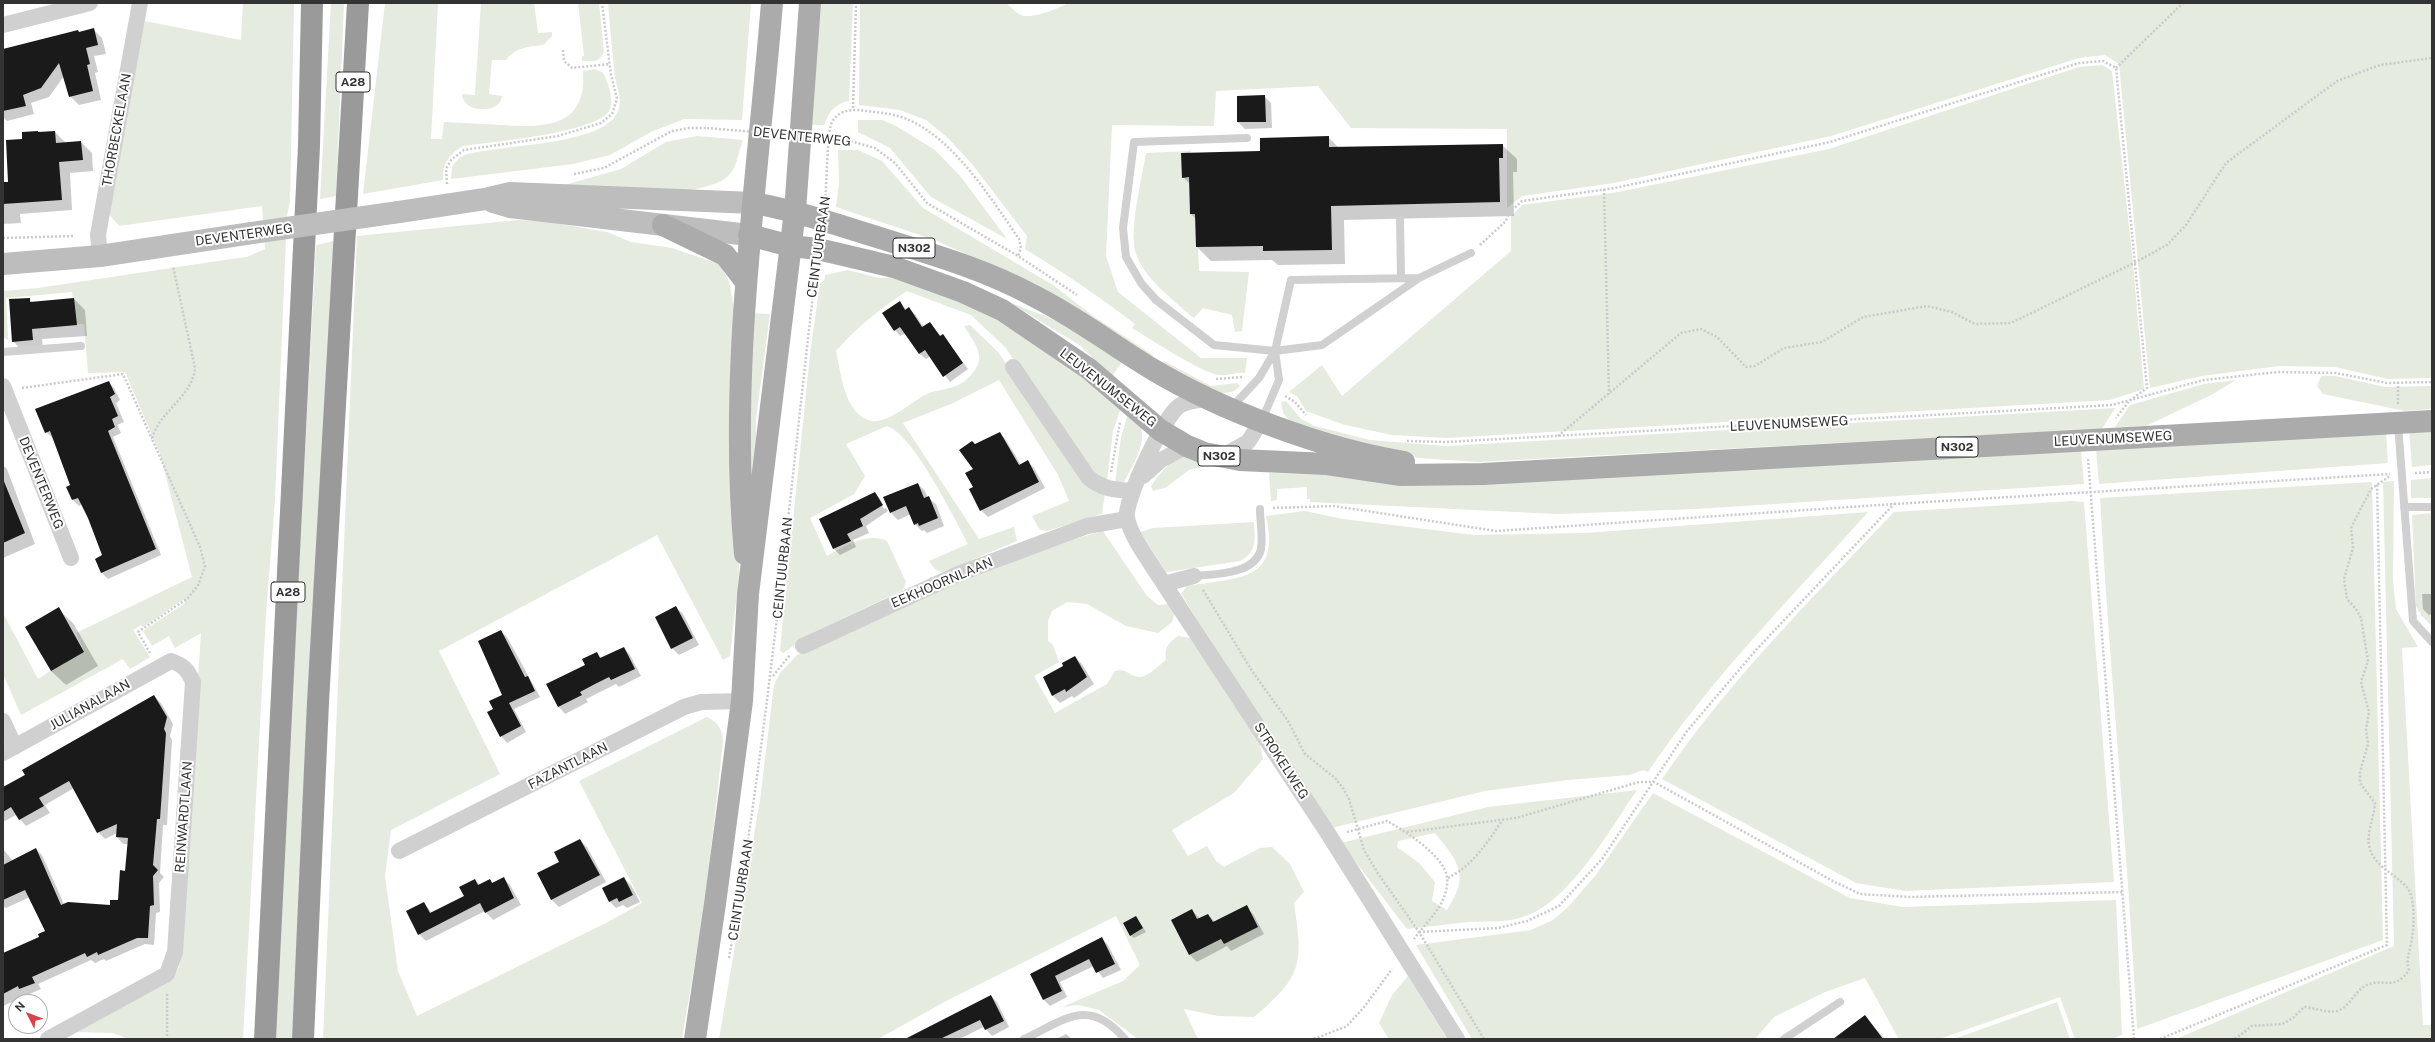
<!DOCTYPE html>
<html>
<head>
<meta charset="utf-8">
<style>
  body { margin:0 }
  #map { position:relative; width:2435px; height:1042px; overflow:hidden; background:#fff; font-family:"Public Sans",sans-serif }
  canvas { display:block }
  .frame { position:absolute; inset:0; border:4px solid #333; pointer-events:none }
  .north { position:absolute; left:8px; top:994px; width:40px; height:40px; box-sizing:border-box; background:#fff; border:1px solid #adadad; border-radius:50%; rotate:312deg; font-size:11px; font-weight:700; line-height:16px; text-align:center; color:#333 }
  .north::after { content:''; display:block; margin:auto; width:14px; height:18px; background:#dd4143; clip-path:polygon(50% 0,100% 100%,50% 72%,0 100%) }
</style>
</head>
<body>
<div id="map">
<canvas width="2435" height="1042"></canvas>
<div class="frame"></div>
<div class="north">N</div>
</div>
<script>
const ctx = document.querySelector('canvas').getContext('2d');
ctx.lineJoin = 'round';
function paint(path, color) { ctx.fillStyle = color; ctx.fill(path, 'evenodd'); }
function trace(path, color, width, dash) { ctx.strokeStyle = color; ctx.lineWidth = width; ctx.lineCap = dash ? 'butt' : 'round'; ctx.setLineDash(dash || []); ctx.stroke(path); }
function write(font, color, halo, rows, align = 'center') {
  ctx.font = font + ' "Public Sans",sans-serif'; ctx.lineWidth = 4; ctx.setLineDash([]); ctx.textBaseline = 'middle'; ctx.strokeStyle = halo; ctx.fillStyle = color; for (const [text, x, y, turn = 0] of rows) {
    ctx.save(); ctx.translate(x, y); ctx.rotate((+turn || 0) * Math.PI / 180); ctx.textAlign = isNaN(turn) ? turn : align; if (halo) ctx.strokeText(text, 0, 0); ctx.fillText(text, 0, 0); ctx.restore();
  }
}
paint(new Path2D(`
  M243,3H294L290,202L287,215L275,499L266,614L243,1039H129L113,1033L74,1032L174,976L179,967L201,633L175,648L169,636L152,646L143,631L185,603L184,599L143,627L141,625L133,630L150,657L130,669L123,659L21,715L3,674V613L38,679L83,649L76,633L192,577L160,454L125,372L88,373L84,324H76L72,292L6,298L8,340L3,337V291L38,288L231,259L247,257L265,249L262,206L119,226L108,213L145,21L241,40Z
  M331,3H344L336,196L320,199Z
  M385,3H438L431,139H442L444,122C464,123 483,124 503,125C546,128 587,127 583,71L595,69L603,73C608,82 614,99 610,109C601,133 489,142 463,146C449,154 442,164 443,180L363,194Z
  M481,3H534L538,33L552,32V36L543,45C527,47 516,47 506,60H492L489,94L502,96C501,115 462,113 462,94L475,95Z
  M578,3H599L604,52C600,63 592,61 582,61V56H584Z
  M608,3H751L742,120L684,119L651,132L610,155L573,164L451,179L452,167C455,162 459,157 465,155C497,144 610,147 619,108C622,96 616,87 615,76C612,51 610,27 608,3Z
  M819,3H853L849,101C834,104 829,112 824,125H810Z
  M860,3H1006C1011,7 1016,13 1021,15C1030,20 1060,8 1068,3H2432V378L2388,379L2335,367L2279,366L2202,376L2150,388L2119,64L2105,55L2079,58L1831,136L1614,183L1522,196L1507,208V129L1351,128L1318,86L1216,91L1214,126L1112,125L1106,256L1118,292L1201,358H1247L1245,373C1235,372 1229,376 1220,375C1203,374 1149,338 1132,328L1135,324C1100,297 1063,272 1025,249L1027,236L972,164L948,138L926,120L900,110L859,105Z
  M2102,65L2112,71L2133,263L2144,389L2110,400L1446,438L1392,435L1345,425L1306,411L1297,396L1289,392L1322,365L1342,396L1511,251V217L1522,205L1613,193L1829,149L2079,67Z
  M858,120H882L896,126L935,150L961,177L1007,239L931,197L890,148L858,132Z
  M697,136L743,140C739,149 737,167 730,174C704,203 594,190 554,188L621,169L666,142Z
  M838,150H858L882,161L923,208L1053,285L1093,316L1153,355L1150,360L1016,277L935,240L836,207L839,183Z
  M1191,151V213L1197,215L1199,271L1249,272L1242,331L1235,332L1232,315L1203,308L1194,318C1174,301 1145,279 1136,254C1128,233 1142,177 1146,153Z
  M518,220L543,221L607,232L631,242L672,248L719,264L729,281L736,319L739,575L730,656L723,660L657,535L439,651L500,774L391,830L385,876L398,971L417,1016L606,923L642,903L579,781L707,717C718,723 723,729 723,742L705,903L682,1039H323L357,236Z
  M334,241L292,1039H274L316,245Z
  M848,270L879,278L900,277L988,312L1122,405L1113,431L1107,480H1098L1005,347L971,315L907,291C880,309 857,327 836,351C841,372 844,412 868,420C885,427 911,402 925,395C936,389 951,390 962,383C969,379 977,369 979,361C981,349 970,336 964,326L970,325L998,352L1045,421L1105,493L1102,514L1047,531L1039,529L1032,516L1069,501L1058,475L999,380L951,404L903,423L979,539L1014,527L1017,541L943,572C935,572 933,566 929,561L968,544C955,519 913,434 887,426L846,444L865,476L854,494L810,518L827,556C846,546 866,532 887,541L906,582L903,590L814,632L783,653L780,651L782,629L810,354L820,283L824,281L825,275Z
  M1009,302L1055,320L1124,360L1111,377L1081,346Z
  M748,313L770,314L756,419L757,483L745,482Z
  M1164,361L1211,386L1237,383L1240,386C1222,407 1180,376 1161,366Z
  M2321,376H2335L2385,387L2432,386V409L2405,411L2323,394L2317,386Z
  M2236,380L2211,395L2146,426L2115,427L2130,405L2204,384Z
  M1286,401L1301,419L1315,426L1370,440L1447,446L2115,408L2102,429L1478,462L1418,458L1339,441L1292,423L1283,413L1281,402Z
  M1128,414L1141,427C1146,446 1132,466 1124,482L1115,483L1121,437Z
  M2432,428V465L2412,467L2409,429Z
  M2386,432L2388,463L2099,484L2096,450Z
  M2081,450L2084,484L1696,509L1557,514L1310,502V499H1307V487L1277,489V500L1271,501L1269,473L1328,474L1483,484Z
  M1181,455L1211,459L1205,466L1189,470L1165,488L1153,491L1151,486C1160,473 1168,464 1181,455Z
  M2432,478V498H2411V480Z
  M2394,481L2393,580L2396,609L2418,647L2402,648L2423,1025H2432V1039H2176L2394,946L2383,482Z
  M2372,482L2383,940L2137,1029C2128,852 2110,675 2100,498Z
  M2072,501L2084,502L2114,882L1905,891L1856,883L1662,779C1728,682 1813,597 1894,512Z
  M1305,511L1343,519L1474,535L1585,533L1868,512C1792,597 1711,678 1648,772L1644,770L1629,775L1568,780L1485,791L1331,828L1181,594L1187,586C1238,577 1281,583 1266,516Z
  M2432,513V626L2421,615L2416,606L2412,515Z
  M1254,522C1255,540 1257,552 1240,561L1166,572L1140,532L1153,528Z
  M1103,531L1147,596L1158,605L1169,604L1175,613L1172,622L1158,633L1126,626L1087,604L1067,602L1052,611L1048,621V641L1053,645L1059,662L1034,676L1055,713L1107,684L1115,671C1128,668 1128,676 1139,677C1147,678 1159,665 1166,660C1164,648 1168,643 1178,636L1190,638L1259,740L1263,759L1234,793L1172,830L1188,856L1207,846L1216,861L1224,867L1260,848L1272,847L1290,864L1304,892L1294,903C1303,964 1303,976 1254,1017L1218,1016L1184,1009L1198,1039H1138L1099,1010L1078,1005L1062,1007L1123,981L1140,965L1116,916L946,1001L878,1039H719L760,800L774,685L780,673L797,655C897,609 997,559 1103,531Z
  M1637,790C1611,828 1568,904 1523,917C1504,923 1487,921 1468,922C1448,924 1428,927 1407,929L1341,843L1488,807ZM1435,833C1459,862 1470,876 1447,910L1432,901L1435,882L1419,863L1397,847L1398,841Z
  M1653,793L1850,898L1903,907L2116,900L2122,1035L2111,1039H2075L2060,997L1939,1039H1899L1865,978L1825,992L1774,1017L1755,1039H1472L1416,945L1531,930L1553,920L1568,907L1595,876Z
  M1408,976L1447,1039H1389L1379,1023L1392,995Z
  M2057,1002L2070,1039H1954Z`), '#e5ebdf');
paint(new Path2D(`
  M93,29L102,38L106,54L94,56L98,72L95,73L101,100L79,105L70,96L64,76L49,97L31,103L34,114L7,121L3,117V50Z
  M1264,96L1271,103L1272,128L1245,129L1238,122V97Z
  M38,132H55L66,143L81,142L92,153L93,171L70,173L72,210L20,214L21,223L3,224V183H9L23,140Z
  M1329,138L1339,148L1502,145L1517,159V172H1513L1514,216L1344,220L1345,264L1278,265L1272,260L1211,261L1197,247L1196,219L1191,214L1190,184L1183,177L1261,151Z
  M29,299L33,303L74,299L85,310L87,336L42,339L43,351L23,352L13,341Z
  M899,302L907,310L909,309L915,314L924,328L930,323L941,337L943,335L968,369L950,382L930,356L926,359L920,354L906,333L900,336L895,330Z
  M108,382L114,388L120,400L116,403L124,422L117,425L121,433L113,437L161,555L108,579L102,573L96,559L104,556L82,504L79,506L73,500L72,486L53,438L46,432Z
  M1000,433L1006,440L1021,465L1028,462L1034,468L1045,488L988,517L981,510L974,488L975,445Z
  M3,465L7,469L35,544L3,558Z
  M918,484L925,491L928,498L936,504L944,526L927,533L924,530L922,531L915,524L911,514L898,520L891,513Z
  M875,494L880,499H878L884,509L886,508L881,500L888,511L866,526L869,533L853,540L856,547L840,555L834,549Z
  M2422,594H2432V614L2429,615L2423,609Z
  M676,607L683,614L699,645L679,655L672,648Z
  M58,609L73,623L98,666L66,685L51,671Z
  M501,631L507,637L540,697L514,709L526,732L507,743L501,736L494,709L503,695Z
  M624,648L630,655L641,676L619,687L616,684L586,699L588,702L565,714L559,707L548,685L586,666L597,653L602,659Z
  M1075,657L1082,664L1094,684L1074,698L1072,696L1060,703L1053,696L1045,677L1065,666Z
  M154,696L161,703L173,724L170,736L172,740L167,825H163L160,873L164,877L159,883L160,912L156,913L154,945L145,944L106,961L104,959L95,963L91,960L38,984L41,989L3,1006V954L40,937L46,931L30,897L6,908L3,906V849L13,861L36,849L42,855L64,904L111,906L119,901L126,872L128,844H123L117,837V833L105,839L98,832L74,788L45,805L50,813L26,826L16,815L3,822V788Z
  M580,840L587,847L606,882L559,907L552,900L539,874L560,863Z
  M503,878L510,885L521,905L493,920L485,911L426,941L419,934L424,903L432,913L465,896L475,880L480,885L490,880L493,883Z
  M624,878L631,885L640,902L627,908L623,905L616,908L609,901Z
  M1246,907L1253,914L1264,934L1231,951L1227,946L1197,962L1190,955L1172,920L1192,910L1200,919L1208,915L1215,922Z
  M1136,917L1146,932L1134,938L1130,935Z
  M1102,939L1108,945L1121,970L1103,978L1094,966L1060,982L1067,997L1050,1006L1044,1000L1031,974Z
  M991,996L997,1002L1009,1027L992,1036L984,1027L959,1039H924Z
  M1865,1017L1885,1039H1835Z
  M1066,1034L1072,1039H1056Z`), '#0003');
paint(new Path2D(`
  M94,28L98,45L86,48L90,64L87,65L93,91L69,97L59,63L41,88L23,95L26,106L3,111V49L78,30L79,32Z
  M1265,95L1266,122H1237V96Z
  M38,131V132L55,131L56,143L81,141L83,160L59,162L62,200L3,204V182H8L6,140L22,139V132Z
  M1329,136V147L1503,144V158H1499L1500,202L1331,206L1332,250L1263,251V246L1196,247L1195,214H1190L1189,177L1182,178L1181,153L1260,151V138Z
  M30,298V302L74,298L77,325L32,329L33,340L12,342L9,299Z
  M900,301L905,310L909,307L922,327L930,322L940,336L943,334L963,363L943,377L925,350L919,354L900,327L894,331L882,313Z
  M109,381L115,394L110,397L118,416L112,419L115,427L108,431L156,549L101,573L95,559L102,555L88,518L78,498L72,500L66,487L70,485L50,431L45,433L35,409Z
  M1000,432L1019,465L1028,460L1039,482L980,511L969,489L973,487L965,473L973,469L959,450L972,441L975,444Z
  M3,479L25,533L3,543Z
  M918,483L924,498L929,496L938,518L919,526L918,523L914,525L906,506L890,513L883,497Z
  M875,492L883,505L860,519L863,526L847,534L851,541L833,549L819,519Z
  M676,606L693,638L671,649L655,617Z
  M59,607L84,652L51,671L25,627Z
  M501,630L525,677L528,676L535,691L509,703L521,726L500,737L487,712L493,709L489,701L502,695L478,641Z
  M624,647L635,669L611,680L609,677L595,684L580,692L582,695L558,707L546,684L585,665L582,659L597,652L600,658Z
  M1075,656L1087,677L1066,692L1065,689L1052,696L1043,677L1063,666L1062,663Z
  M154,695L167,717L164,729L166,733L160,819H157L153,865L158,870L153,876L154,905L150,906L148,938H137L98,955L97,952L87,957L85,953L32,977L35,983L19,989L18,986L3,994V953L39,937L38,934L45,931L25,890L3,900V865L36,848L61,905L68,902L110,905V900H118L120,870L125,871L128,838L116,837L117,824L97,833L69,781L39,798L44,806L19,820L11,807L3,812V787L25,775L22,770Z
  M580,839L600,875L551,900L537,873L559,862L554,852Z
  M504,877L514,898L485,913L480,903L418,935L406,911L424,902L430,913L464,896L459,887L475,879L478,885L490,879L492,883Z
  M624,877L633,895L619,902L617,898L609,902L602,888Z
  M1247,905L1258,927L1224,944L1221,939L1189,955L1171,920L1192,909L1197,919L1208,914L1213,922Z
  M1136,916L1143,928L1130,936L1123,923Z
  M1102,937L1115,964L1096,973L1089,959L1055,976L1062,991L1043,1000L1030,974Z
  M991,995L1004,1021L985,1030L980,1020L940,1039H905Z
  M1865,1015L1883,1039H1833Z`), '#1a1a1a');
trace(new Path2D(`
  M563,50L564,61L572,68L610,64
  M2116,68L2183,3
  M853,108L856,3
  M847,140L875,148L895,163L927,203L1018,256L1077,295
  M574,174L604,168L672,131L689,128H707
  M447,184L446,169L451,160L464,150L558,136L601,123L612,114L617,99L611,75L602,3
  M1604,189L1609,394
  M825,200C827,184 827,131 832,122C839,109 854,109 867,111C876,112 885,113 894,115C947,127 990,197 1019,239L1021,248L1018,256
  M3,238L74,236
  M1480,245L1506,221L1509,213L1522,201L1615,188L1830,142L2079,63L2103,61L2116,68L2147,388L2129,401L2116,418
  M1216,379L1242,377
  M2398,382V404
  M22,388L123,374L152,439
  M1285,396L1295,402L1306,415
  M1558,436L1681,333L1701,329L1717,337L1746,367L1755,366L1784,348L1822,342L1863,317L1927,306L1952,312L1975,324L2011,323L2136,262L2167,245L2186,225L2226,163L2337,81L2380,65L2432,58
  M1407,441L1446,442L2112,405L2204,380L2278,372L2336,373L2387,383L2432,382
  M2088,459L2134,1039
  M1111,472L1120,422
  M2415,473L2432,472
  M1273,508L1334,506L1496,531L1894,504L2390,474
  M1203,590L1252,671L1288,721L1305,754L1335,778L1343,788L1349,799L1364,850L1377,872L1419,932L1484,1039
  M150,653L138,632L188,598L198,585L205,566L200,547L152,439C158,412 192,398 195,368L173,266
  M773,676L790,655
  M1347,832L1387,821C1405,831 1445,856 1447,878C1448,886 1445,896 1442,902C1435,915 1423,927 1414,939
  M1407,832L1516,818L1639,782H1654L1831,880L1860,894L1909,897L2122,892
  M1448,878C1473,865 1486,844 1502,821
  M1419,932L1498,928L1527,921L1559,906L1602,859L1687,731L1756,650L1894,504
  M729,958C769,729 789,499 816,269
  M167,994V1039
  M1314,1039L1347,1026L1365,1006L1392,969
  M2160,1039L2387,945L2377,483
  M2235,1039L2252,1026L2282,1024L2293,1018L2304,1007C2315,1008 2326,1013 2337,1011C2350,1007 2354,992 2365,986C2383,976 2393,993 2409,970C2406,960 2409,953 2411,944C2414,927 2415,911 2411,895C2406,877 2373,870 2369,845C2367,831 2374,817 2375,803L2360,783V772L2368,744L2366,730L2369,712L2361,682L2368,661L2361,618L2356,609L2347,599L2344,579L2353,548L2351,528L2371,489L2390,476`), '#cacaca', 2.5, [2, 2]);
trace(new Path2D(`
  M1247,138L1134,142L1123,228L1126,257L1141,283L1156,300L1214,345L1275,351L1322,345L1419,278L1471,253
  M1400,219L1401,278
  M3,352L81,346
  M1232,407L1259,378L1275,351
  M1262,420L1279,380L1275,351L1291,280L1419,278
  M2398,424L2413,621L2432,642
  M2404,507H2432
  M1194,576C1214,574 1255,575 1261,549C1263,536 1260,522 1260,509
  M1024,1039C1065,1020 1088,996 1125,1039
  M1784,1039L1840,1002`), '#d0d0d0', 8);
trace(new Path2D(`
  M3,25L90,3
  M100,256L98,235L140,3
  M1013,367L1088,477C1101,489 1115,490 1133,491
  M3,386L71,558
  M1209,399C1199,400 1188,400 1179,406C1164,417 1124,500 1127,518C1131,538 1153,566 1164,584L1329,835L1457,1039
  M1221,457L1248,442L1262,420
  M1143,476L1161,460L1187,446
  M1164,584L1194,576
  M803,646L958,574L1087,526L1127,519
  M3,721L15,747
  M3,753L171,661C183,665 188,670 193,682L175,952L167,974L48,1039
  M399,851L684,707L701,702L742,701`), '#d0d0d0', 16);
trace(new Path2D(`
  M493,202L510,207L749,235
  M399,212L485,199L510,193L754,203
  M3,264L100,256L252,233`), '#bdbdbd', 22);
trace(new Path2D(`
  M754,203C797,211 838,225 880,238C931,254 984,269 1032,295C1075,316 1112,345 1152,369C1222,411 1324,449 1404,462
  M663,225L725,255L746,282
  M749,235L791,246L818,249L894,267L963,292L1002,310L1089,369L1160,430L1187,446L1204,453L1240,460L1327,464L1401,475L1483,474L2432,421
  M745,554C728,370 757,187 772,3
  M695,1039L715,904L742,701L748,594L795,211L810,3`), '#ababab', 22);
trace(new Path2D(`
  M265,1039L309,146L312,3
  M303,1039L318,702L358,3`), '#9a9a9a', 22);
trace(new Path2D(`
  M707,128L847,140`), '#cacaca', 2.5, [2, 2]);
trace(new Path2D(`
  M252,233L399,212`), '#bdbdbd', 22);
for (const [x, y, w] of [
  [353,82,34],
  [914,248,42],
  [1957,447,42],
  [1219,456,42],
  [288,592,34]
]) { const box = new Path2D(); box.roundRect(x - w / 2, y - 10, w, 20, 3); ctx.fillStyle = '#fff'; ctx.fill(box); trace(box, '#333', 1); }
write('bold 12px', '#333', null, [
  ["A28",353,82],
  ["N302",914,248],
  ["N302",1957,447],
  ["N302",1219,456],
  ["A28",288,592]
]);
write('13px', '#333', '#fff', [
  ["THORBECKELAAN",117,130,-80],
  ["DEVENTERWEG",802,137,6],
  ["DEVENTERWEG",244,235,-8],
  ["CEINTUURBAAN",819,247,-82],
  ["LEUVENUMSEWEG",1108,388,38],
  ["LEUVENUMSEWEG",1789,424,-3],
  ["LEUVENUMSEWEG",2113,439,-3],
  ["DEVENTERWEG",41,483,68],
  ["CEINTUURBAAN",783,568,-84],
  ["EEKHOORNLAAN",942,583,-23],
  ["JULIANALAAN",90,705,-29],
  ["STROKELWEG",1281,761,57],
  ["FAZANTLAAN",568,766,-27],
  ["REINWARDTLAAN",184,817,-86],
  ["CEINTUURBAAN",741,890,-81]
]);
</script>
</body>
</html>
